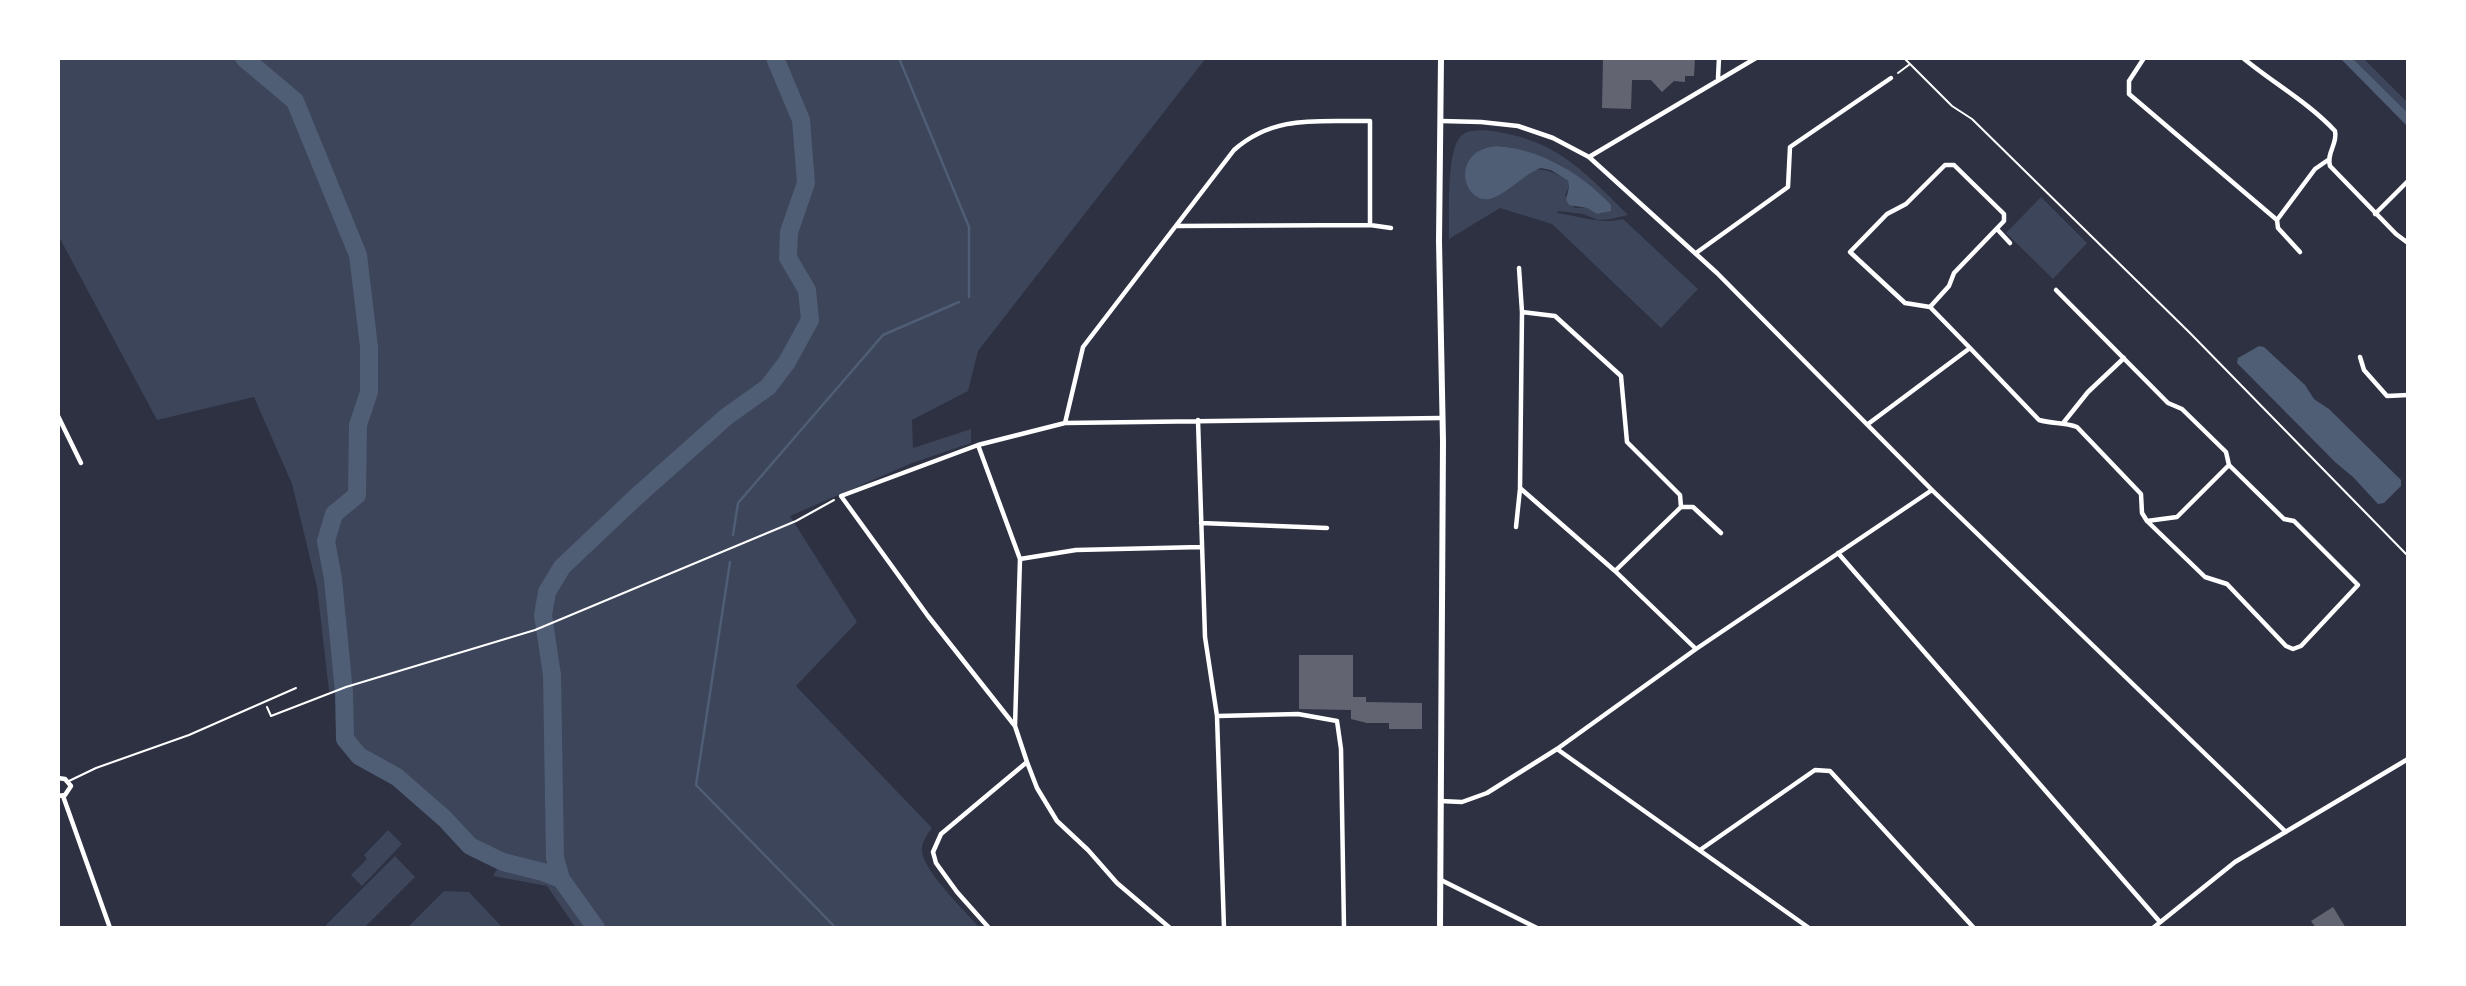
<!DOCTYPE html>
<html>
<head>
<meta charset="utf-8">
<style>
  body { margin:0 }
  #map { position:relative; width:2466px; height:986px; overflow:hidden; background:#2d3142; font-family:Quicksand,sans-serif }
  canvas { display:block }
  .frame { position:absolute; inset:0; border:60px solid #fff; pointer-events:none }
</style>
</head>
<body>
<div id="map">
<canvas width="2466" height="986"></canvas>
<div class="frame"></div>
</div>
<script>
const ctx = document.querySelector('canvas').getContext('2d');
ctx.lineJoin = 'round';
function paint(path, color) { ctx.fillStyle = color; ctx.fill(path, 'evenodd'); }
function trace(path, color, width, dash) { ctx.strokeStyle = color; ctx.lineWidth = width; ctx.lineCap = dash ? 'butt' : 'round'; ctx.setLineDash(dash || []); ctx.stroke(path); }
paint(new Path2D(`
  M58,58H1206L978,351L968,391L912,420L913,448L971,429V443L912,463L790,516L857,622L796,686L932,828C928,834 923,840 922,848C920,868 966,912 980,928H576L547,886L493,876L499,866L466,850L449,830L401,786L349,754L340,740L338,689L329,691L317,587L292,484L254,397L157,420L58,235Z
  M2352,58H2363L2408,103V113Z
  M1483,130C1553,137 1580,167 1628,215L1611,219L1598,220L1583,214L1558,211L1557,213C1580,216 1600,225 1623,219L1698,289L1661,328L1552,224L1500,208L1449,239C1450,217 1445,150 1462,135C1467,130 1475,131 1483,130ZM1496,146C1516,147 1553,158 1569,171C1582,182 1592,200 1603,214L1587,208H1575L1565,195L1569,187L1568,181C1527,154 1526,180 1492,199L1466,181C1467,160 1474,148 1496,146Z
  M2041,197L2087,243L2053,279L2006,233Z
  M388,830L402,844L362,886L351,875L367,859L364,855Z
  M395,856L415,877L364,928H328L326,925Z
  M444,891L469,892L503,928H407Z`), '#3c4559');
paint(new Path2D(`
  M2340,58H2352L2408,113V127Z
  M1496,146C1541,149 1581,173 1611,205V211L1597,214L1587,208L1569,205L1566,200L1569,187L1568,181L1551,170L1541,168C1524,174 1504,196 1490,199C1461,203 1451,150 1496,146Z
  M2259,346L2264,347L2305,385L2314,399L2329,409L2401,480V486L2384,503L2378,504L2353,477L2335,462L2237,363L2238,358Z`), '#4f5d75');
trace(new Path2D(`
  M899,58L969,227V297
  M733,535L738,503L883,335L959,302
  M730,562L696,785L836,928`), '#4f5d75', 2.5);
trace(new Path2D(`
  M244,58L295,101L358,255L369,347V392L358,425L357,495L334,514L326,541L333,579L344,692L345,739L359,756L397,777L445,819L470,846L503,862L543,872L561,879L596,928
  M561,879L555,858L552,675L543,615L547,592L562,567L636,497L726,417L768,387L787,362L810,320L807,290L788,258L789,232L806,183L801,120L775,58`), '#4f5d75', 18);
paint(new Path2D(`
  M1603,58H1695L1694,76H1685V82L1674,81L1662,92L1651,80H1632L1631,109L1602,108Z
  M1299,655H1353V697H1366V702L1422,703V729H1389V723H1367L1351,719V710L1299,709Z
  M2333,907L2346,928H2316L2311,921Z`), '#626471');
trace(new Path2D(`
  M1904,58L1952,106L1972,119L2190,333L2408,556
  M1898,73L1910,64
  M267,707L271,716L346,687L535,630L796,521L834,500`), '#fff', 2);
trace(new Path2D(`
  M69,781L96,768L189,735L296,688`), '#fff', 2);
trace(new Path2D(`
  M2144,58L2129,81V94L2277,220L2315,169L2328,160
  M2243,58C2273,83 2308,102 2335,131C2338,144 2326,153 2330,166L2396,234L2408,243
  M1718,78L1719,58
  M1441,121L1481,122L1518,126L1553,138L1589,157L1717,273L1932,490L2286,832
  M1589,157L1756,58
  M2375,214L2408,181
  M2277,220L2278,228L2300,252
  M1176,226L1370,225L1391,228
  M1997,229L2010,243
  M1696,253L1788,187L1790,147L1891,78
  M1519,268L1522,312L1520,488L1615,571L1696,649
  M1930,307L1905,303L1850,252L1887,214L1906,204L1945,165H1954L2004,214V221L1954,273L1949,286L1930,307L1970,348
  M1522,312L1555,316L1621,376L1627,442L1680,495L1681,507H1693L1721,533
  M2360,357L2364,370L2387,396L2408,395
  M58,416L81,463
  M1198,420L1205,637L1217,716L1224,928
  M2064,422L2088,392L2124,358
  M1065,423L1083,347L1234,150C1275,114 1319,122 1370,121V225
  M1868,424L1970,348L2039,420C2053,424 2064,422 2077,427L2141,494L2142,513L2147,521L2205,577L2227,584L2286,646L2293,649L2301,646L2358,585L2294,521L2284,519L2229,465L2226,452L2182,409L2168,403L2056,290
  M978,445L1020,559L1015,726L1027,762L1037,788L1057,821L1088,850L1117,883L1170,928
  M2147,521L2177,517L2229,465
  M1201,523L1327,528
  M1516,527L1520,489
  M1838,553L2160,922
  M1020,559L1076,550L1201,547
  M1615,571L1681,507
  M1218,716L1298,714L1337,721L1341,749L1344,928
  M1015,726L928,616L841,496L978,445L1065,423L1441,418
  M1557,749L1809,928
  M58,778L65,779L71,786L65,795L58,796
  M63,796L110,928
  M1440,801L1462,802L1487,793L1557,749L1696,649L1932,490
  M1700,850L1815,770L1830,771L1974,928
  M1441,880L1537,928
  M989,928L957,892L936,863L933,852L941,834L1027,762
  M2153,928L2235,862L2408,759`), '#fff', 4.5);
trace(new Path2D(`
  M1440,928L1443,441L1439,241L1441,58`), '#fff', 6);
</script>
</body>
</html>
